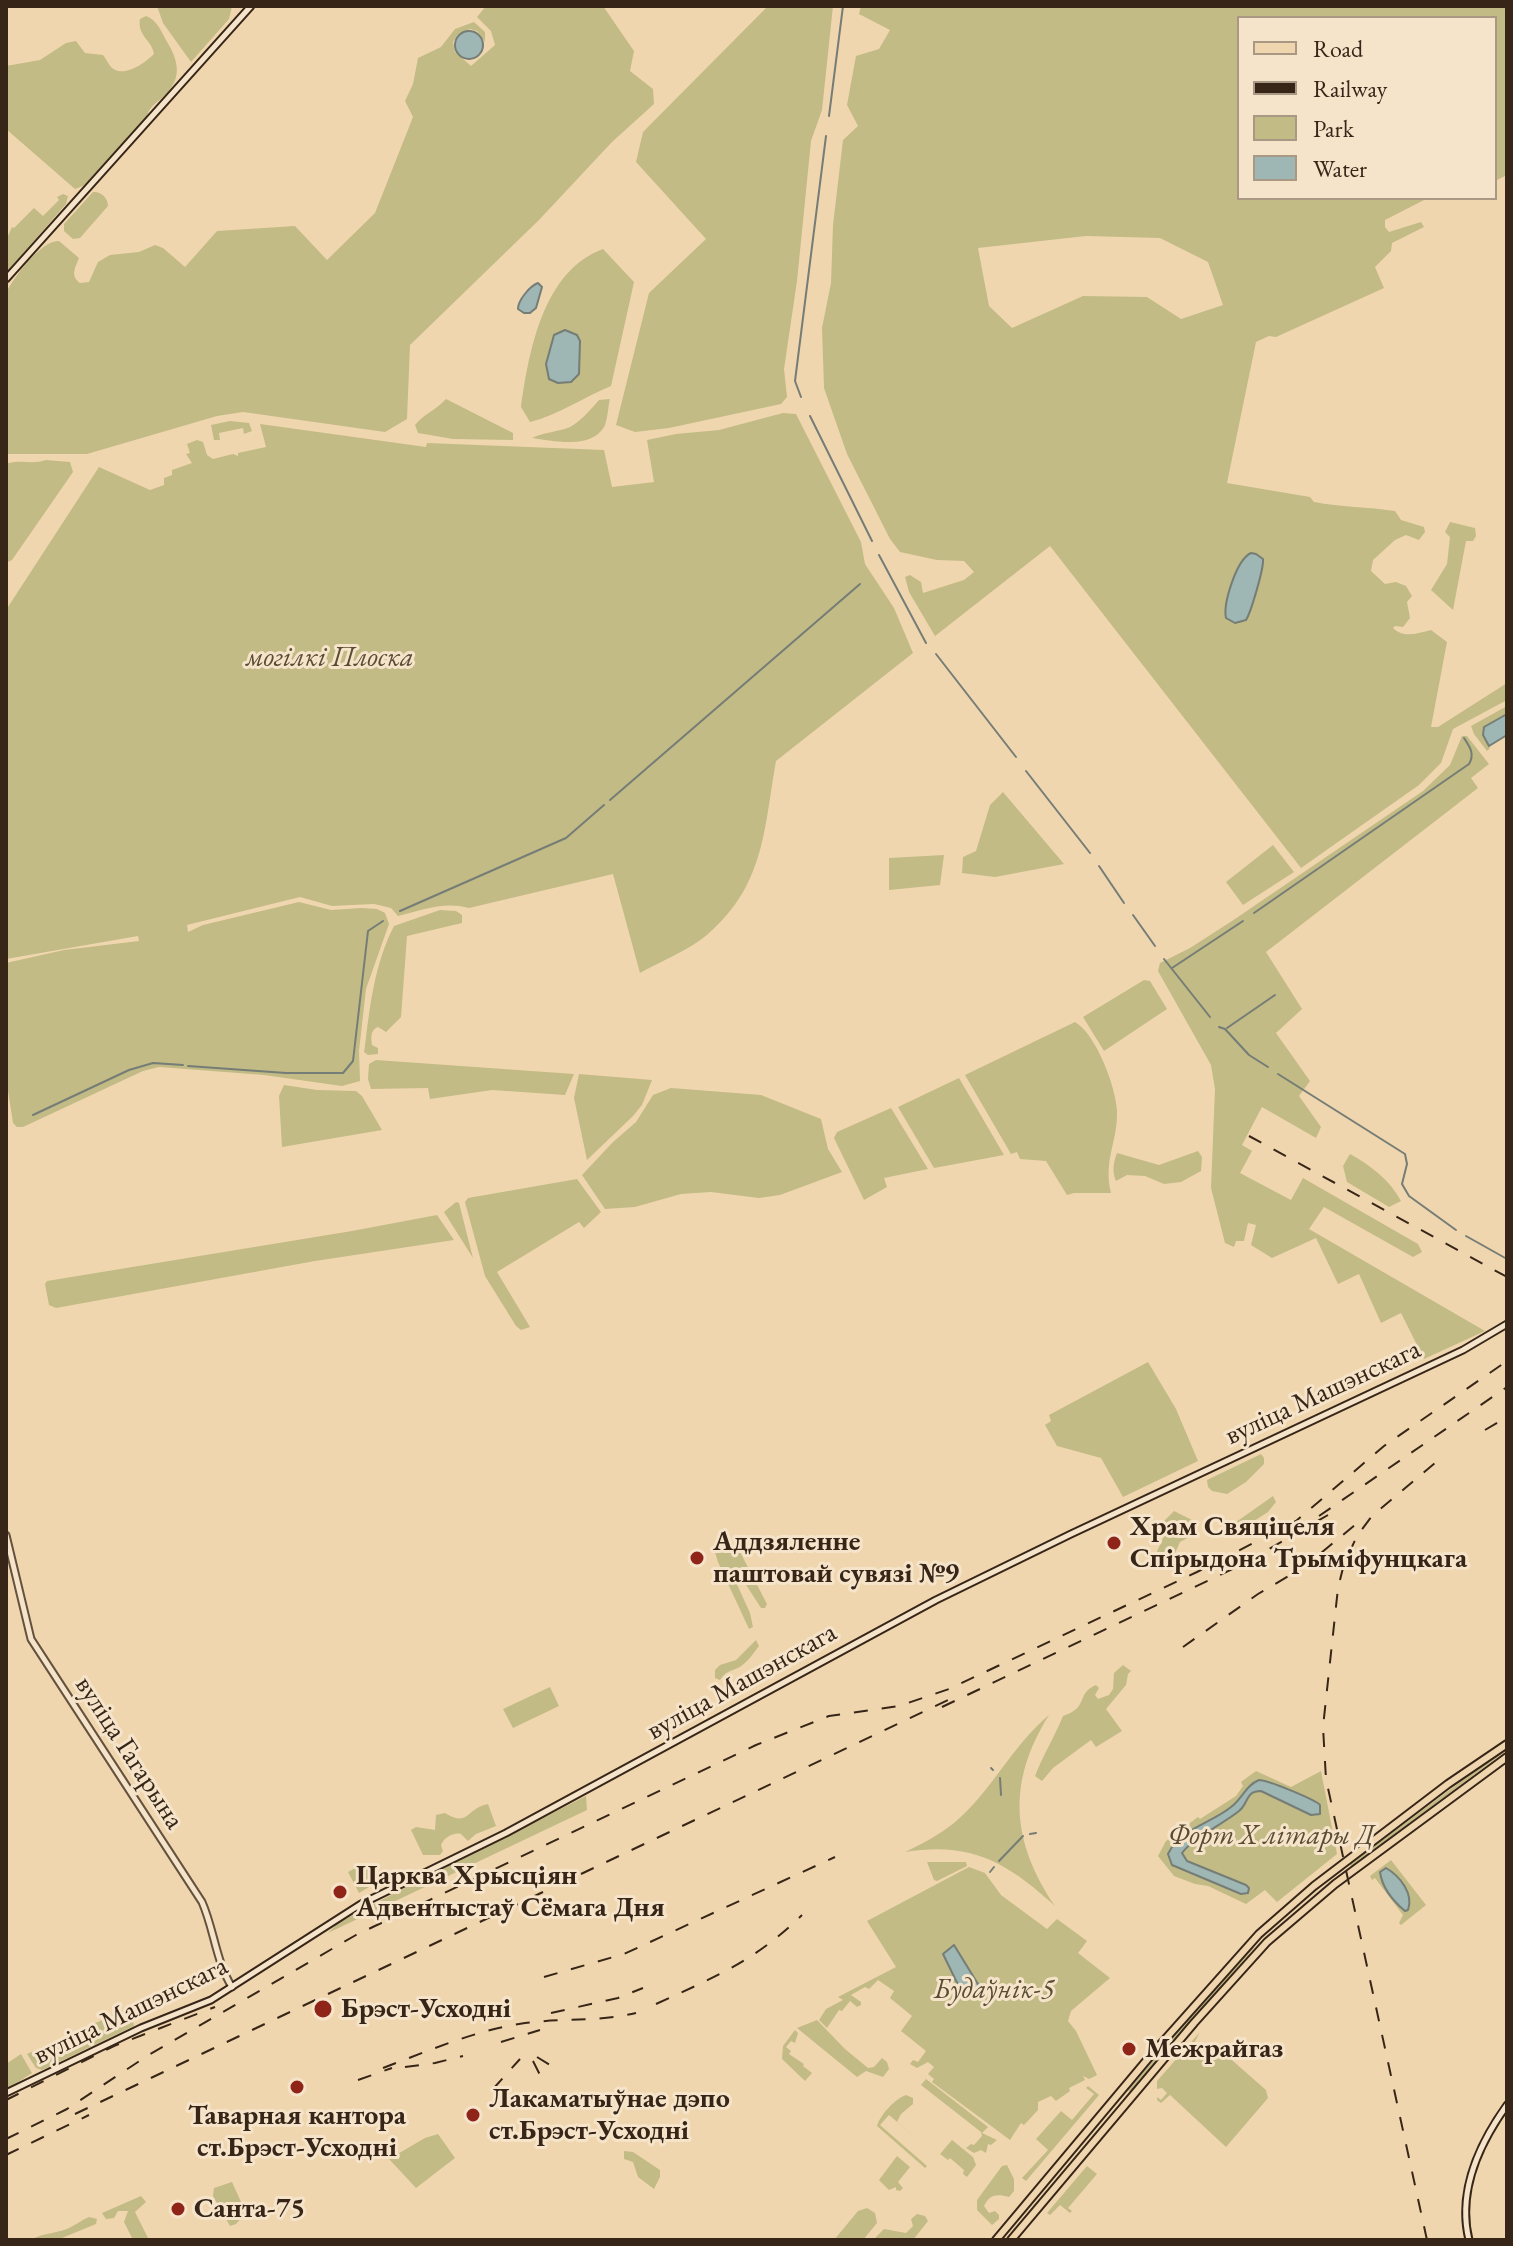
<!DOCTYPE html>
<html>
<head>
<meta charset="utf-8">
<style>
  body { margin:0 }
  #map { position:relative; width:1513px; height:2246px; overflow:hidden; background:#f0d6ae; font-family:"EB Garamond",serif }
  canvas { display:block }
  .frame { position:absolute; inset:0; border:8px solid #372618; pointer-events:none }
  .legend { position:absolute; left:1237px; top:16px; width:260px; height:184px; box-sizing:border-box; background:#f5e4ca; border:2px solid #a99883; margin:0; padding:10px 14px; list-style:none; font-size:24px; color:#372618 }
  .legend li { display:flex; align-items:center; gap:16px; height:40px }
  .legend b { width:40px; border:2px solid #a99883 }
</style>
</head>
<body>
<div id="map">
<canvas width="1513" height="2246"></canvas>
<div class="frame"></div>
<ul class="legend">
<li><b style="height:10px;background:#f0d6ae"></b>Road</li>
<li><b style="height:10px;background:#372618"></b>Railway</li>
<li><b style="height:22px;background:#c2bb85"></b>Park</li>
<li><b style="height:22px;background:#9eb7b4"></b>Water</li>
</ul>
</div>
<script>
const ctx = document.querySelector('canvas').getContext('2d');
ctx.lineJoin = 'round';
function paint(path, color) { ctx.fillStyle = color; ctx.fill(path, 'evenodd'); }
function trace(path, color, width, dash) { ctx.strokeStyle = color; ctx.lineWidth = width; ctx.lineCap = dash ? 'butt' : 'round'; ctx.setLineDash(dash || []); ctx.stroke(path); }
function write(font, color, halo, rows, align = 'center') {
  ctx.font = font + ' "EB Garamond",serif'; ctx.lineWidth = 6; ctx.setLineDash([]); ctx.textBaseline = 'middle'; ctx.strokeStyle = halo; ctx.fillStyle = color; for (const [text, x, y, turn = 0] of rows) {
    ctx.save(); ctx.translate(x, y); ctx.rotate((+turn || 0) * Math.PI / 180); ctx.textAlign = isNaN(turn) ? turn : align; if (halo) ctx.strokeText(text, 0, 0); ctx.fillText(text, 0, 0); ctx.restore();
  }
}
paint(new Path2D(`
  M157,6H232L229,19L191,62L163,23Z
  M486,6H603L634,51L630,71L653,89L654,104L612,142L539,220L410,345L407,419L385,432L243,412L217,416L87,454H6V293C14,277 41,240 59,241L79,258C75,268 70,276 80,283L89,282L98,262L110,255L139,252L155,245L163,248L185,267L217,231L295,226L327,260L375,213L413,117L405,101L413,84L418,58L441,47L455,29L474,22L485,32V42L477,31L470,29L457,36L453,42L455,52L471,66L495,45L491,31L477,17Z
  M768,6H833L822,110L811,141L797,281L784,369L787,397L781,404L669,428L635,432L616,425L649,293L706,239L636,162L643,132Z
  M861,6H1507V175L1495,181V18H1239V198H1428L1385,220V227L1389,232L1421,222L1424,227L1392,243L1391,251L1375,267L1384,288L1276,337L1269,336L1256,342L1227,483L1310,497L1314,502C1341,507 1368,507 1395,511L1401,520L1424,527L1425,532L1419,540L1406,535L1395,540L1373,560L1371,571L1385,584L1396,582L1406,586L1412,596L1407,602L1410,618L1403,627L1395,626L1393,628C1404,639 1418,633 1431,630L1447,642L1431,727H1438L1507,683V700L1453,729L1441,763L1419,785L1301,868L1050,546L935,636L909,592L905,577L910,575L921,582L923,593L964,580L974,572L964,561L937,560L900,552L890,539L847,454L824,388L822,328L831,283L833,225L843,140L858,126L847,105L856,56L879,49L890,30L859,14ZM1086,236L1160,238L1208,262L1223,305L1181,319L1147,297L1083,296L1012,328L989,306L978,248Z
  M146,16C157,20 161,31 166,40C179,61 183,79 163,97C155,104 150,106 147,116L85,185L75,189L6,129V66L40,60L66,43L76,41L85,53L103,55C106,59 108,63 111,67C123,79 145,63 154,54C152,40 137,36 140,19Z
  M93,192C101,191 108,198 108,206L80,238L73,239L64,231V224Z
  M63,194L68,196L66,204L6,273V235L8,236L12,227L14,228L34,208L43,216L59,200L57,197Z
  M603,249L634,282L611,386C584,397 558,415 530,422L521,407C529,351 543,271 603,249Z
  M446,399L513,433V440L453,439L418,433L415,425C424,414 436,410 446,399Z
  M610,399C608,406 608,417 605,425C593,450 554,441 532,438C544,432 558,432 570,427C581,421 591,409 599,400Z
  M783,413L796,414L861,542L865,564L894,608L913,653L776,761C764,828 765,884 709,933C692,949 661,961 640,973L613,874L469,908C444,901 423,910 398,916L391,908L374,904L332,906L300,897L203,921L187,925L188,932L203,925L299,902L331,910L361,908L377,909L385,913L389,924L366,989L359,1051L360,1081L342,1086L264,1075L159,1067L143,1071L23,1127H17L13,1123L6,1078V963L64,950L139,941L138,936L6,959V610L99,467L150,490L164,485V478L172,475V470L192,463L186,454L190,453L187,444L197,440L203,442L207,455L213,459L233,454L238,456V453L266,447L260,424L426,447L427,443L604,450L612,487L654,482L647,440L676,434L719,430Z
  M230,421L249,423L252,431L244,434L243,428L219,433L220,440H214L211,425Z
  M46,460L70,462L73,472L12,560L6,563V464C20,459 32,465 46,460Z
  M1450,522L1475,528L1476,536L1473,541H1466L1453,610L1431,590L1447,564L1450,537L1445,532Z
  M1507,706V714L1484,727L1483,735L1490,748L1487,751L1474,734L1471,726Z
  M1462,736H1467L1489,764L1471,778L1478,788L1266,952L1302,1009L1276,1033L1310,1081L1299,1096L1321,1127L1316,1138L1262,1107L1242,1145L1252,1151L1240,1173L1291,1200L1303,1178L1418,1244L1422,1252L1413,1257L1324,1207L1309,1229L1485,1331L1424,1359L1401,1313L1381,1323L1359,1274L1338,1284L1316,1238L1272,1258L1251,1245L1256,1225L1248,1223L1244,1241H1236L1234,1247L1225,1243L1211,1188L1215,1089L1211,1065L1158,971L1160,963L1190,948L1232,921L1423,791L1450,765Z
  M1003,792L1064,864L995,877L962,873L963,857L976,851L990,805Z
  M1273,845L1294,872L1243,905L1226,882Z
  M944,855L940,885L889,890V858Z
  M440,910L456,911L462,915V923L407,936L401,1017L386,1032L378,1027C370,1030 371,1038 372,1045L378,1048V1054L368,1055L364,1052L365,1046C370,1004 375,963 394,926Z
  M1144,980L1150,981L1167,1009L1104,1051L1083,1017Z
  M1075,1022C1096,1034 1116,1087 1117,1111C1118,1141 1103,1160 1111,1193H1074L1067,1195L1046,1161L1020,1159L1017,1152L1011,1154L965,1075Z
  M376,1060L574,1074L565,1095L492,1090L430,1099L428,1088L371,1089L368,1079L369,1064Z
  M579,1074L652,1080L642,1105L633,1116L587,1160L574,1098Z
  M959,1078L1004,1155L934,1168L898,1107Z
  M284,1085L317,1090L356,1091L362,1096L382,1130L282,1147L279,1096Z
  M671,1088L761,1095L821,1119L828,1149L842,1172L780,1195L759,1198L711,1192L681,1194L635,1207L605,1209L582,1175L612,1143L636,1122L653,1095Z
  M891,1108L928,1169L884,1178L887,1187L864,1200L834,1138L837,1132Z
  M1198,1151L1202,1157L1201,1171L1181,1182L1164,1184L1145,1176L1127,1175L1116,1181C1112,1172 1113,1163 1117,1153L1159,1165Z
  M1350,1154C1370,1165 1390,1180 1401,1201L1389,1207L1347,1182L1343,1166Z
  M577,1179L601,1212L584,1228L579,1222L497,1272L530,1327L521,1330L516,1326L485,1276L465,1202L468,1198Z
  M456,1202L459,1203L473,1258L444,1212Z
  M437,1215L454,1240L315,1261L56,1308L49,1305L45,1284L47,1281L352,1231Z
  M1148,1362L1176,1409L1198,1461L1123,1497L1101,1458L1057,1446L1045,1425L1051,1421L1049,1415Z
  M1261,1454L1264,1458V1464L1246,1482L1227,1494L1212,1491L1208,1487L1207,1480Z
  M1273,1496L1276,1502L1268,1512L1237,1532L1230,1530L1229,1527Z
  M1174,1511L1194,1521L1196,1529L1191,1536L1180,1542L1168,1569L1163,1570L1155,1556L1163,1538L1164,1521Z
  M720,1547L738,1548L767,1604L765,1608H761L741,1577L735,1580L750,1613L753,1627L749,1629L718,1562L715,1552Z
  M756,1640L759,1646C753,1654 747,1663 738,1668C729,1672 726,1671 720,1680L715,1678V1670L720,1665L736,1660Z
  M1123,1665L1131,1671L1128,1674L1126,1685L1106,1709L1122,1731L1096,1747L1091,1740L1053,1768L1042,1781L1035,1776C1043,1755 1055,1736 1063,1716C1090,1707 1075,1694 1096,1685L1099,1688L1095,1695L1098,1699L1109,1695L1113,1689L1114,1673Z
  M550,1687L559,1706L513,1728L503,1709Z
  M1049,1715C1007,1782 1011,1841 1055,1906C1008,1863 971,1841 905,1852C922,1844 939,1835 954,1823C991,1792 1012,1746 1049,1715Z
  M1502,1751L1503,1753L1351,1867L1350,1864Z
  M1256,1771L1291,1787L1321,1771L1337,1854L1277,1902L1265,1890L1246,1904L1208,1886L1195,1884L1174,1876L1158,1856L1166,1841L1198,1817L1200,1819L1236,1796L1243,1786L1241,1782Z
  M586,1796L587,1810L328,1933L338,1923L395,1893Z
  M488,1804L496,1826L476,1834L468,1841L461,1834C453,1832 444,1838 441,1845L443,1851L440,1855H423L411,1830L416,1827L435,1830L436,1815L445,1813C469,1828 466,1808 488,1804Z
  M1391,1860L1426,1905L1401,1925L1399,1923L1403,1915L1375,1878L1372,1880L1370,1876Z
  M927,1862H966L967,1866L937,1881L934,1880Z
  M364,1863L373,1879L371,1886L359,1893L348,1872Z
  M969,1867L985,1873L1001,1895L1047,1929L1057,1919L1087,1941L1078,1953L1110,1978L1071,2011L1068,2021L1076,2031L1097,2075L1089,2079L1083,2076L1085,2080L1069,2088L1070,2091L1056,2101L1051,2096L1038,2102V2110L1024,2125L1021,2123L1010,2140L932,2082L934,2079L928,2074L934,2067L928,2062L917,2068L910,2064L913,2060L918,2062L926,2051L901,2031L912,2016L890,1998L894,1991L878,1980L869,1989L865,1987L851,1995L861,2002V2005L857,2007L850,2001L842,2011L839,2010L827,2028L819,2020L826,2009L843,2000L838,1997L896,1967L867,1921Z
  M1252,1946L1254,1948L1131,2093L1128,2090Z
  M124,2010L133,2021L134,2026L42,2070L36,2068L27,2054Z
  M817,2020L845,2049L868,2068L874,2067L882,2058L887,2062L889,2069L883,2077L866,2071L857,2077L797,2028Z
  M795,2030L798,2033L795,2043L791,2041L786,2047L791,2051L789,2054L804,2064L803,2066L812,2073L805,2081L782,2059L783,2046Z
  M1200,2032L1191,2049L1201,2057L1210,2046L1217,2047L1266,2090L1268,2098L1226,2147L1170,2095L1161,2103L1157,2100V2097L1161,2100L1167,2093L1162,2088L1157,2089V2081Z
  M21,2054L32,2073L6,2090V2064Z
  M926,2079L988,2127L982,2133L997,2140L991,2145L988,2144L986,2153L981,2150L974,2153L966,2148L971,2144L974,2145L982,2136L981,2132L921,2085Z
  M1088,2086L1099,2095L1026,2181L1022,2178L1048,2150L1036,2139L1061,2111L1072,2120L1094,2094L1086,2088Z
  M906,2095L913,2098V2104L901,2114L897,2122L936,2155L889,2115L880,2125L927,2166L925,2168L877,2126C880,2116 893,2100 906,2095Z
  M438,2134L455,2158L416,2188L389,2159L425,2138Z
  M952,2140L973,2157L976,2165L967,2177L963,2174L964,2170L950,2158L948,2160L940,2154Z
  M624,2151L633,2152L660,2170V2177L654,2189L638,2177L633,2162L624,2159Z
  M897,2156L910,2167L898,2182L903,2188L900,2191L896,2190V2187L889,2190L879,2180Z
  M1007,2165L1014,2179V2191L1009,2197C997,2194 990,2194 984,2206L989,2213L995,2211L999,2215V2219L992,2225L977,2210V2200L1002,2166Z
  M1087,2166L1097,2174L1068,2208L1072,2211L1070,2213L1060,2205L1050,2215L1047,2213Z
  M232,2182L246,2213L236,2224L230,2226L213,2196L214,2188Z
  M141,2196L146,2202L135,2212L149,2240H133L124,2222L128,2211H118L114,2218L106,2219L102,2213Z
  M867,2208L875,2213L877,2223L863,2240H834L858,2211Z
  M917,2214L925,2216L928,2221L913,2240H873L884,2229L906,2233L913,2226L911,2219Z
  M89,2217L97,2219L96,2224L57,2240H31C43,2232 59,2234 71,2227C78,2223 82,2220 89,2217Z`), '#c2bb85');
const water = new Path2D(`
  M455 45a14 14 0 1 1 28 0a14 14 0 1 1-28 0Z
  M538,283L542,287L536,308L530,313H524L518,309C518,300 530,286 538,283Z
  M565,330L577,335L580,341L579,374L571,382L558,383L549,379L546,364L554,335Z
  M1251,553L1256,554L1263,559C1264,568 1251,612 1246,620L1235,623L1226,618C1223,604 1236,560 1251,553Z
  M1507,714V735L1489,746L1483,735L1484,727Z
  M1259,1780C1268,1780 1316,1800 1320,1805V1814L1311,1815L1261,1791C1245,1791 1249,1803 1239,1811C1223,1824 1193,1838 1182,1853L1187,1861L1246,1885L1249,1888L1248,1893L1241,1894L1172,1865L1168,1854C1179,1829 1212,1823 1231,1807C1242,1799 1246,1785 1259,1780Z
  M1386,1868C1400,1876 1414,1894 1408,1910L1405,1911C1393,1901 1382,1887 1380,1872Z
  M954,1945L981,1989L965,1999L943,1954Z`);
paint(water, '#9eb7b4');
trace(water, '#757d76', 2);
trace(new Path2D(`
  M829,116L843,6
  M801,397L795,381L826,136
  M810,416L872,541
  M879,555L926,643
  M936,654L1016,757
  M1026,771L1090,853
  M610,800L860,584
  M1099,866L1124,903
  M400,911L566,838L604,805
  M1254,913L1469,764C1475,754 1470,747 1464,738
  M1133,915L1155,946
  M1164,959L1210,1017
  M1172,968L1243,921
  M1219,1027L1225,1029L1249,1055L1268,1067
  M1227,1028L1275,995
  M188,1066L286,1073H343L353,1061L368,931L383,921
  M1278,1074L1405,1154L1407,1164L1402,1184L1409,1196L1456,1230
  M33,1115L129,1070L153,1063L183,1065
  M1466,1236L1507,1259
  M991,1768L993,1770
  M1000,1778L1001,1795
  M1030,1834L1036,1833
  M999,1861L1023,1836
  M990,1872L994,1867`), '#757d76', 2);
const tertiary = new Path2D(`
  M6,1535L31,1639L202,1902C214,1929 216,1962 232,1987`);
const secondary = new Path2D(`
  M6,279L251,6
  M6,2093L141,2028L211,2000L361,1904L506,1833L936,1600L1071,1534L1463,1350L1507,1324
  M1469,2240C1457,2191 1479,2144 1507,2105`);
const primary = new Path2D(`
  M996,2240L1152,2054L1259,1934L1314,1886L1448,1784L1507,1744
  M1011,2240L1194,2023L1267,1942L1335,1884L1507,1757`);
trace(tertiary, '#65523e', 9);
trace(secondary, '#372618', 9);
trace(primary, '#372618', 10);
trace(tertiary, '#f5e4ca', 5);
trace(secondary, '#f5e4ca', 5);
trace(primary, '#f0d6ae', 6);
trace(new Path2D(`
  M1249,1136L1507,1277
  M1485,1430L1507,1417
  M1319,1516L1507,1387
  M1183,1647L1258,1594L1304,1567L1361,1520
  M942,1707L1243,1564L1328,1515
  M544,1977L624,1954L835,1857
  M656,2004C715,1977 755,1961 802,1915
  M551,2013L618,1998L643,1988
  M501,2042L540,2030
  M537,2057L555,2068
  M533,2061L542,2079
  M405,2067L435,2063L463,2056
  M383,2068C428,2051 476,2030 525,2023C562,2018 598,2022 636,2013
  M358,2080L392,2068
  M493,2089L520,2059
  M6,2100L114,2046L215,2007
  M75,2114L950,1699
  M6,2139L67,2109L147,2056L356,1935L756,1745L829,1716L899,1706L949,1689L1197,1572L1296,1521L1384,1446L1507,1361
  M6,2155L89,2115
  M1427,2240L1326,1779L1323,1727L1338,1588L1344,1564L1357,1536L1372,1516L1435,1463`), '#372618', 2, [14, 14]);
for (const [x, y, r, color] of [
  [1114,1543,8,"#8f2418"],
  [697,1558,8,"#8f2418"],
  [340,1892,8,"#8f2418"],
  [323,2009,10,"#8f2418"],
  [1129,2049,8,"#8f2418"],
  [297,2087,8,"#8f2418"],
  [473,2115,8,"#8f2418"],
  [178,2209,8,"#8f2418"]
]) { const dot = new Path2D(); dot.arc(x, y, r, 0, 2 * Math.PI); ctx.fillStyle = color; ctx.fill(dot); trace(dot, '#f5e4ca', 3); }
write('italic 28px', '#5a4b33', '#f5e4ca', [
  ["могілкі Плоска",330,658],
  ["Форт X літары Д",1271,1836],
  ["Будаўнік-5",994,1990]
]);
write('28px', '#372618', '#f5e4ca', [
  ["вуліца Машэнскага",1323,1393,-25],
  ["вуліца Машэнскага",742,1682,-29],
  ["вуліца Гагарына",129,1753,57],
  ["вуліца Машэнскага",131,2011,-26]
]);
write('bold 28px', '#372618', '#f5e4ca', [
  ["Храм Свяціцеля",1130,1527],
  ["Спірыдона Трыміфунцкага",1130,1559],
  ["Аддзяленне",713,1542],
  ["паштовай сувязі №9",713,1574],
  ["Царква Хрысціян",356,1876],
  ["Адвентыстаў Сёмага Дня",356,1908],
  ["Брэст-Усходні",341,2009],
  ["Межрайгаз",1145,2049],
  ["Лакаматыўнае дэпо",489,2099],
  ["ст.Брэст-Усходні",489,2131],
  ["Таварная кантора",297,2116,"center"],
  ["ст.Брэст-Усходні",297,2148,"center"],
  ["Санта-75",194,2209]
], 'left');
</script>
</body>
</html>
